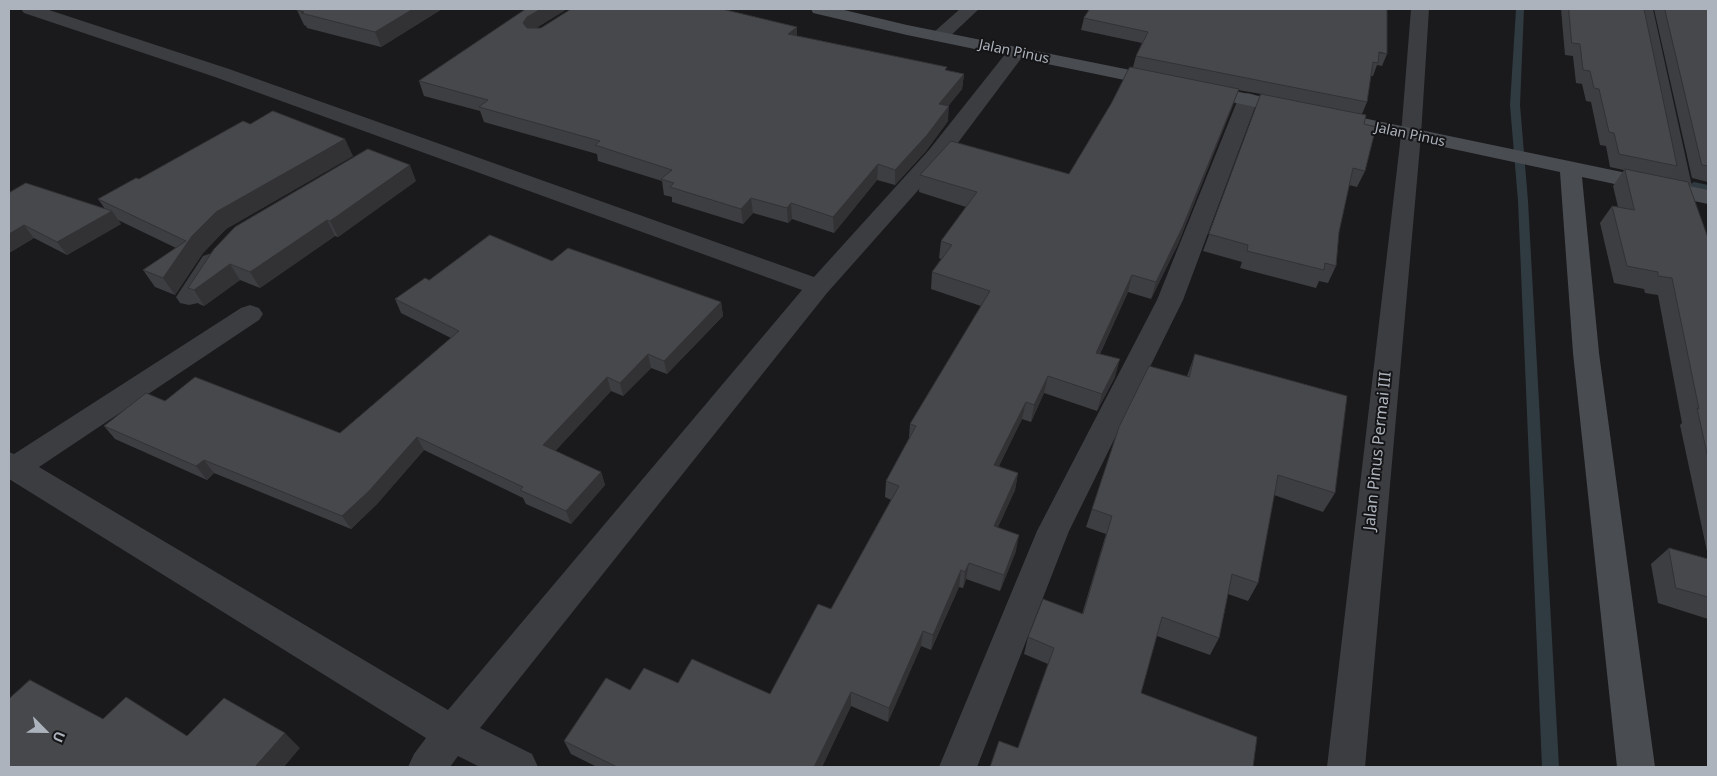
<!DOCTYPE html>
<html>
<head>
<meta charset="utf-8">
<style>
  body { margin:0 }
  #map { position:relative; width:1717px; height:776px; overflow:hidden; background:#1a1a1c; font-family:"Noto Sans",sans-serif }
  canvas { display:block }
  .frame { position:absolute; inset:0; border:10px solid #adb3bc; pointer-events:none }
  .north { position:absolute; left:20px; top:706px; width:50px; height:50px; -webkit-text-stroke:4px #151517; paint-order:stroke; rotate:113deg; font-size:14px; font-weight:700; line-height:20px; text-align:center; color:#adb3bc }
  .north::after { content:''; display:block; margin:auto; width:18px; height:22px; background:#adb3bc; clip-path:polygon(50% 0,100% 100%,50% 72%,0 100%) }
</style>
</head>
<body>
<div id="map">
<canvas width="1717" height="776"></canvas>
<div class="frame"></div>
<div class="north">U</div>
</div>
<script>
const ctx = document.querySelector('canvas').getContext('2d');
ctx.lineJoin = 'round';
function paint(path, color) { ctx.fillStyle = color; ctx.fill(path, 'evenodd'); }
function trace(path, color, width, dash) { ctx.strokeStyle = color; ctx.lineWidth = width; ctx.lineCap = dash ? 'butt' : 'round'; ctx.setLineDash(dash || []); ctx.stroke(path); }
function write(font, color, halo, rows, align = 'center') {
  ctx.font = font + ' "Noto Sans",sans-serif'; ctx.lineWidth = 4; ctx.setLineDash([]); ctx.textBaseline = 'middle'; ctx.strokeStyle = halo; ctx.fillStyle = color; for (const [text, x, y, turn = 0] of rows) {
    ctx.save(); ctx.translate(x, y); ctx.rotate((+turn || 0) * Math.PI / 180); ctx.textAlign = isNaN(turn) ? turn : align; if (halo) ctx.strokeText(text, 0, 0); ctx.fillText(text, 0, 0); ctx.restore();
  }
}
paint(new Path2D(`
  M1516,9H1524L1520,105L1528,201L1559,767H1542L1518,201L1510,105Z
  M1694,182L1708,185V191L1690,187L1689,185Z`), '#303b41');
paint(new Path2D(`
  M21,9H46L229,69L814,277L929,150L1010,48H1024L1026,52L945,160L827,293L480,728L532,754L538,767H480L458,756L450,767H408L414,754L426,738L9,479V452L14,454L241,308L250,305L259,308L263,314L259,320L39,467L448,710L802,290L215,77L24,13Z
  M960,9H979L946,40H934L931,36L934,32Z
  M1411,9H1429L1421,135L1365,767H1327L1401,135Z
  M1636,9H1653L1693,191L1690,196L1682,198L1674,196L1671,191Z
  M1248,93L1255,95L1258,99L1183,300L1069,531L977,767H939L1037,531L1157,300L1238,99L1241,95Z
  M212,253L221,256L224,261L198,303L189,305L180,303L176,297L180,291L203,256Z`), '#3b3d41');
paint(new Path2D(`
  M811,9H840L907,25L1294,103L1301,105L1304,109L1301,113L1294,115L907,35L813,13Z
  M1339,113L1708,190V204L1582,177L1599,353L1655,767H1617L1573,353L1560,172L1332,123L1329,119L1332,115Z`), '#494c51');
paint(new Path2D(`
  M300,9H442L381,47L307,28L306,26L304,25L297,10Z
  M526,9H567L536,28L797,27V36L964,74L962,89L948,106V121L926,151L895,185L877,180L834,233L792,219L788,223L753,213L743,224L672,202V197L664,195L662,181L598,161L597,154L484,122L480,111L424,96L419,81Z
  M1090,9L1387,54L1382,66L1377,65L1373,76H1371L1367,102L1362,114L1364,124L1365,171L1357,187L1349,185L1339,232L1336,266L1328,283L1319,281L1316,288L1240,268L1242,262L1203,251L1261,94L1238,90L1233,105L1178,244L1151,299L1128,292L1100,354L1115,377L1097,411L1044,393L1031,422L1022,419L999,466L1018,473L1015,490L998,527L1016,551L1000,591L966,579L963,588L959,587L931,650L921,646L888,722L851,706L822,767H597L571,754L564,741L630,690L678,683L770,694L831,609L891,500L885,497L886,481L909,438L910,424L981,306L931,289L932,272L941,259L939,258L941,241L966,207L919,192L920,175L1069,174L1133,67L1136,56L1142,43L1081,30L1084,18Z
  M1561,9H1644L1677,166L1668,178L1708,238V556L1680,425L1682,423L1658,295L1645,293L1644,289L1614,283L1600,223L1612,206L1618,207L1613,186L1624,170L1610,167L1606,146L1600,145L1591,102L1586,101L1582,84L1576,83L1573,56L1565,55Z
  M1654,9H1708V182L1692,178Z
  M250,124L353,156L226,229L203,253L175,295L155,287L143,270L176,248L118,220L121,224L67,255L34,238L9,253V193L105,209L98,199L139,179Z
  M416,181L338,237L335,236L260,288L240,280L204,306L199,304L188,288L214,249Z
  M552,261L721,302L723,316L667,374L651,368L623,396L611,391L555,451L601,472L605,485L571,524L526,504L523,498L424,450L377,504L351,529L214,473L207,480L115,439L104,426L165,401L340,433L451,338L401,313L395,299L429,280Z
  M1195,354L1335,493L1323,512L1274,495L1258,583L1248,601L1228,594L1219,638L1210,655L1157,636L1018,748L1048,664L1024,654L1028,637L1082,614L1106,534L1086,527L1092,509L1187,376Z
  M1669,548L1708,559V619L1658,603L1651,564Z`), '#3d3e41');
paint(new Path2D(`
  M413,9H442L381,47L375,32Z
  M541,9H567L531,31L527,37L523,23L527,17Z
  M797,27V41L788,34Z
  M964,74L962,89L938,119L939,104Z
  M1239,89L1233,105L1178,244L1151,299L1156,282Z
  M949,106L948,121L926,151L895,185V170Z
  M345,139L353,156L226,229L203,253L175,295L163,278L192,236L216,212Z
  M878,164L877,180L834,233L833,217Z
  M410,165L416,181L338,237L330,221Z
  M751,198L753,213L743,224L741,209Z
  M791,203L792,219L788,223L787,208Z
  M112,211L121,224L67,255L57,242Z
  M327,220L335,236L260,288L250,272Z
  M24,225L34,238L9,253V234Z
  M230,264L240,280L204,306L194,290Z
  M1132,275L1128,292L1092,370L1096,353Z
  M721,302L723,316L667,374L664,361Z
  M648,354L651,368L623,396L620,383Z
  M1120,359L1115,377L1097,411L1102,394Z
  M1048,376L1044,393L1031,422L1034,405Z
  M607,377L611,391L548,459L543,445Z
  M1026,402L1022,419L991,481L994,465Z
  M417,437L424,450L377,504L351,529L342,516Z
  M204,460L214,473L207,480L196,466Z
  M601,472L605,485L571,524L566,511Z
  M1018,473L1015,490L991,542L994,526Z
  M1019,535L1016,551L1000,591L1004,575Z
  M969,563L966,579L963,588L965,572Z
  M961,570L959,587L931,650L933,635Z
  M923,631L921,646L888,722L889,708Z
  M851,692V706L822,767H814Z
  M285,733L300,748L284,767H255Z`), '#323235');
const building = new Path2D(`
  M300,9H413L375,32L301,13L304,12L297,10Z
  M526,9H541L527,17L523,23L527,28H541L571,9H722L797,27L788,34L947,67L945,70L964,74L939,104L949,106L927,135L895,170L878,164L833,217L791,203L787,208L751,198L741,209L670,187L674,183L661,179L672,170L595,145L600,141L479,107L488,100L419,81Z
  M1090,9H1387V54L1379,52L1378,63L1373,62L1367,102L1136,56L1148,32L1084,18Z
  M1569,9H1644L1677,166L1619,154L1614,133L1609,132L1599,89L1594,88L1590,71L1583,70L1580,44L1572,43Z
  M1665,9H1708V166L1702,165Z
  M1130,67L1239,89L1183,226L1156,282L1132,275L1096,353L1120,359L1102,394L1048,376L1034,405L1026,402L994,465L1018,473L994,526L1019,535L1004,575L969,563L965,572L961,570L933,635L923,631L889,708L851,692L814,767H617L564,741L606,678L630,690L644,668L678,683L692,659L770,694L818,604L831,609L899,486L886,481L916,426L910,424L990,291L932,272L952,245L941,241L977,192L920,175L951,141L1069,174L1111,104Z
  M1261,94L1366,115L1364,124L1376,127L1365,171L1353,168L1339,232L1336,266L1325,263L1324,270L1247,251L1248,245L1209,234Z
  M273,111L345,139L216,212L192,236L163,278L143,270L186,241L98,199L136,178L139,179L243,121L250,124Z
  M368,149L410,165L330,221L327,220L250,272L230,264L194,290L188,288L214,249L235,227Z
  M1625,169L1688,182L1708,238V458L1697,408L1699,409L1672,278L1658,276V272L1627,266L1612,206L1634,210Z
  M26,183L112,211L57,242L24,225L9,234V193Z
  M490,235L552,261L568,248L721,302L664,361L648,354L620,383L607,377L543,445L601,472L566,511L520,490L523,487L417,437L369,491L342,516L204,460L196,466L104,426L146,393L165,401L195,377L340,433L459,331L395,299L425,278L429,280Z
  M1195,354L1347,396L1335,493L1278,475L1258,583L1232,574L1219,638L1162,617L1141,693L1257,737L1253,767H990L999,741L1018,748L1054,648L1028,637L1043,599L1083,614L1112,516L1092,509L1119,427L1149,366L1189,377Z
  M1669,548L1708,559V597L1676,588Z
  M30,680L103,719L126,697L187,736L224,698L285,733L255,767H9V699Z`);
paint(building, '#47484c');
trace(building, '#323235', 1);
write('14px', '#adb3bc', '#151517', [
  ["Jalan Pinus",1014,52,12],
  ["Jalan Pinus",1410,135,12]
]);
write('16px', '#adb3bc', '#151517', [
  ["Jalan Pinus Permai III",1378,451,-84]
]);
</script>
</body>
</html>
